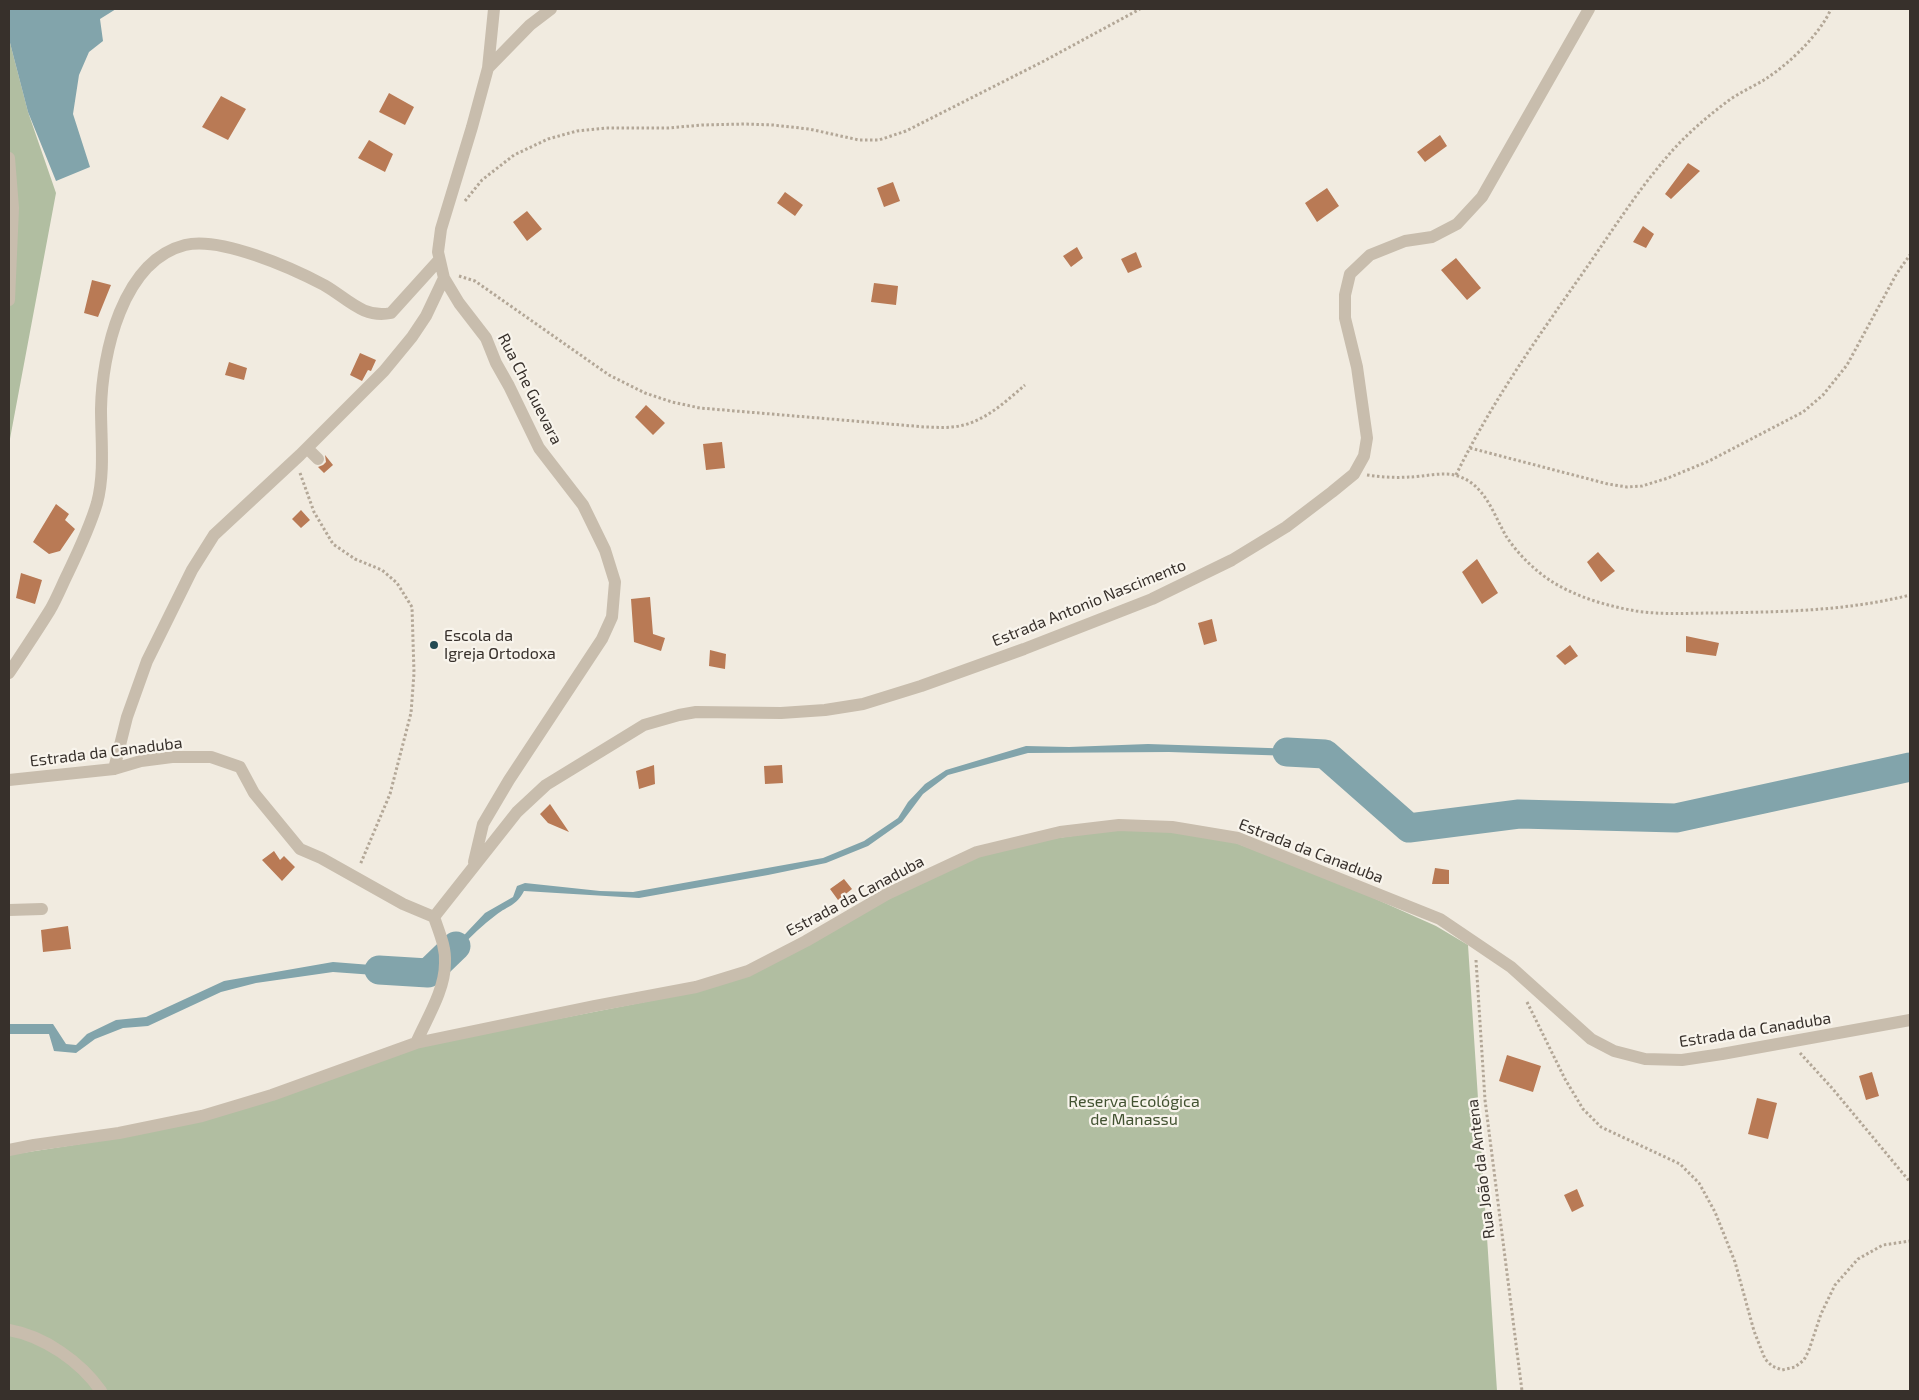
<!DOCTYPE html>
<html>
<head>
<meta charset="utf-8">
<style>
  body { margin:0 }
  #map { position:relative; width:1919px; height:1400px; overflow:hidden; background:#f1ebe0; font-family:"Exo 2",sans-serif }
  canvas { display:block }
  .frame { position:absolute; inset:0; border:10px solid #37302b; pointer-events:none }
</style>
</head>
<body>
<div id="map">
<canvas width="1919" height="1400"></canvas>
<div class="frame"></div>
</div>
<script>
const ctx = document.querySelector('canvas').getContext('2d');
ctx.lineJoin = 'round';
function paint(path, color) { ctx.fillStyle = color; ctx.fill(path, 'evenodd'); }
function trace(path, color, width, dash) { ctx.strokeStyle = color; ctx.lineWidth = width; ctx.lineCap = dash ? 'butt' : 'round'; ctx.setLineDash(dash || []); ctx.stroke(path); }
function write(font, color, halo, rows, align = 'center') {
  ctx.font = font + ' "Exo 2",sans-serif'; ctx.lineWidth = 4.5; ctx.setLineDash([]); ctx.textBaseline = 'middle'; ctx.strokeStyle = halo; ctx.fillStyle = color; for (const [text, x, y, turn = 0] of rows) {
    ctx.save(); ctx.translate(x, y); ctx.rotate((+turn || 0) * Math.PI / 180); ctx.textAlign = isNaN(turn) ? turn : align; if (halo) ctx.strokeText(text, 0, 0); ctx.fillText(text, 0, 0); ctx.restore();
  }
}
paint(new Path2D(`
  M9,39L28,112L56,193L9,444Z
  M1121,829L1176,832L1236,843L1349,887L1436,926L1468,945L1497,1391H9V1155L119,1138L419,1046L691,993L907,888L982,854L1044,840Z`), '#b1bea1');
paint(new Path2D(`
  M9,9H116L100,19L103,41L89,52L79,75L73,114L90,167L56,181L28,112L9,39Z
  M1148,744L1328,750L1324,757L1169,752L1028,753L948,775L923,794L902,822L868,846L826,863L768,875L639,898L524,891C516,906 509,905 496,915C470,934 450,961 424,980L430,966L451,949L485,913L513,897L517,886L525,883L600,891L633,892L823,858L864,841L898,818L908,802L925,784L946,770L1026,746L1069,747Z
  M333,962L371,965H418L416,978L333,972L256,983L221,992L148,1026L123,1028L95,1039L76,1053L54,1051L49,1034H9V1024H53L66,1044L76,1045L87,1034L116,1020L146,1017L224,981Z`), '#82a4ab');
trace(new Path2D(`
  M1287,752L1325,754L1409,828L1519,814L1676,818L1910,767
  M379,970L428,973L456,946`), '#82a4ab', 29);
paint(new Path2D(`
  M389,93L414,107L405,125L379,112Z
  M221,96L246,109L228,140L202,127Z
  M1440,135L1447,146L1425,162L1417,152Z
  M369,140L393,154L385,172L358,158Z
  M1688,163L1700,171L1671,199L1665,194Z
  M893,182L900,201L884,207L877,188Z
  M1327,188L1339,206L1317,222L1305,203Z
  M785,192L803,205L795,216L777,203Z
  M527,211L542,229L527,241L513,222Z
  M1643,226L1654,234L1646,248L1633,242Z
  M1077,247L1083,258L1071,267L1063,256Z
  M1136,252L1142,267L1128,273L1121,259Z
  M1456,258L1481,288L1467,300L1441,270Z
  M92,280L111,285L98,317L84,313Z
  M874,283L898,286L896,305L871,302Z
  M360,353L376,360L371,371L368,370L362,381L350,375Z
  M229,362L247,368L244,380L225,375Z
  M646,405L665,423L653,435L635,417Z
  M722,442L725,468L706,470L703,444Z
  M325,455L333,465L324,473L318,467L323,465L326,462Z
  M56,504L69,514L65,520L75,529L60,551L49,554L33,542Z
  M301,510L310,520L301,528L292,519Z
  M1598,552L1615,571L1601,582L1587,562Z
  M1477,559L1498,593L1482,604L1462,572Z
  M21,573L42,580L35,604L16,598Z
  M650,597L653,634L665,638L661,651L634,642L631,599Z
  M1212,619L1217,641L1204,645L1198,623Z
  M1686,636L1719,643L1716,656L1686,652Z
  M1570,645L1578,656L1565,665L1556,656Z
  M710,650L726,654L725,669L709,666Z
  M654,765L655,784L639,789L636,771Z
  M782,765L783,783L765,784L764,766Z
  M550,804L569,832L548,823L540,814Z
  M274,851L280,860L284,856L295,867L282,881L262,860Z
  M1435,868L1449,870V884H1432Z
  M844,879L852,889L838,900L830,889Z
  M68,926L71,949L43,952L41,930Z
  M1507,1055L1541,1066L1533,1092L1499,1081Z
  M1872,1072L1879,1096L1866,1100L1859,1076Z
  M1757,1098L1777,1103L1768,1139L1748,1134Z
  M1577,1189L1584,1206L1572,1212L1564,1195Z`), '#b97a55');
trace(new Path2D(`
  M465,201L482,180L514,155L548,139L577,131L606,128H668L702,125L745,124L773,125L809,129L859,140H879L906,131L1044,61L1140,9
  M459,276L475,281L609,375L645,393L672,402L700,408L925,427C934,427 943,428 952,427C981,425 1004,403 1025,385
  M1470,448L1608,484L1627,487L1642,486L1668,478L1709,461L1803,412L1823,395L1847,365L1897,273L1910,255
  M300,473L314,512L333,544L355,559L382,570L397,583L412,607L414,673L411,713L390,794L360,865
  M1367,475C1381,477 1395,478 1409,477C1423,477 1444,471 1458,476C1485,485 1493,513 1506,536C1517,553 1534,570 1551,581C1576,597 1607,606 1636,611C1662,615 1689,613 1715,613C1780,612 1847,611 1910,595
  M1456,475C1492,401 1540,334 1587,267C1614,228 1640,187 1672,151C1689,132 1708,116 1728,101C1740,92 1755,86 1767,78C1790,63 1820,34 1831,9
  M1476,960L1485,1100L1522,1391
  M1527,1002L1565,1079L1583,1109L1601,1127L1680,1164L1699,1183L1715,1212L1735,1262L1754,1331L1765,1359L1772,1366L1782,1370L1795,1367L1804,1360L1809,1350L1821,1314L1835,1285L1858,1259L1883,1245L1910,1241
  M1800,1053L1832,1088L1910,1182`), '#b3a797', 3, [2.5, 2.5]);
trace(new Path2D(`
  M488,68L530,25L551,9
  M9,158L13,208L9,300
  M307,448L318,459
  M9,673C23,652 37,631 50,610C57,598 62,585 68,573C79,550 90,527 97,503C105,473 101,440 101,409C102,354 122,261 185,245C220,236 292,268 324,285C347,298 363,319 391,313L439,260
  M114,769L127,717L147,661L192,570L214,535L300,455L384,371L412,337L426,316L444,278
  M9,780L114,769L141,761L172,757H211L240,767L254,793L300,849L321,858L403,904L434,917C439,932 446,947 445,963C445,990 427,1018 416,1043
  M474,862L483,824L509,780L602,639L612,617L615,582L605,550L583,505L539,448L509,386L496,363L486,338L459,303L444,278L438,252L441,229L472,127L488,68L494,9
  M9,910L42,909
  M434,917L517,812L546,785L644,725L679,715L696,712L781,713L825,710L863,704L921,686L1024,649L1152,599L1232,560L1286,527L1332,492L1354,474L1364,456L1367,438L1357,367L1345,318V295L1350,274L1370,255L1405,241L1432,237L1457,224L1482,197L1589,9
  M9,1150L34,1145L119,1133L202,1116L272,1095L416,1043L594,1006L696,987L748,971L806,941L887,894L977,852L1060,832L1119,825L1172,827L1238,838L1440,919L1511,967L1591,1039L1614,1051L1645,1059L1682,1060L1722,1054L1910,1020
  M9,1330C44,1336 81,1362 101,1391`), '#c8bdad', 12);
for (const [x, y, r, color] of [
  [434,645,5,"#244b54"]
]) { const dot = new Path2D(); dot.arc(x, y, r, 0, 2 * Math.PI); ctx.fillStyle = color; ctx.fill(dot); trace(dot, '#f8f4ec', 2); }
write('16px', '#37302b', '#f8f4ec', [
  ["Rua Che Guevara",530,389,63],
  ["Estrada Antonio Nascimento",1089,603,-22],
  ["Estrada da Canaduba",106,752,-7],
  ["Estrada da Canaduba",1311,851,21],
  ["Estrada da Canaduba",855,896,-28],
  ["Estrada da Canaduba",1755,1030,-9],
  ["Rua João da Antena",1481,1169,-97]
]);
write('16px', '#37302b', '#f8f4ec', [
  ["Escola da",444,636],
  ["Igreja Ortodoxa",444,654]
], 'left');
write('16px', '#425231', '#f8f4ec', [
  ["Reserva Ecológica",1134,1102],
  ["de Manassu",1134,1120]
]);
</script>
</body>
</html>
